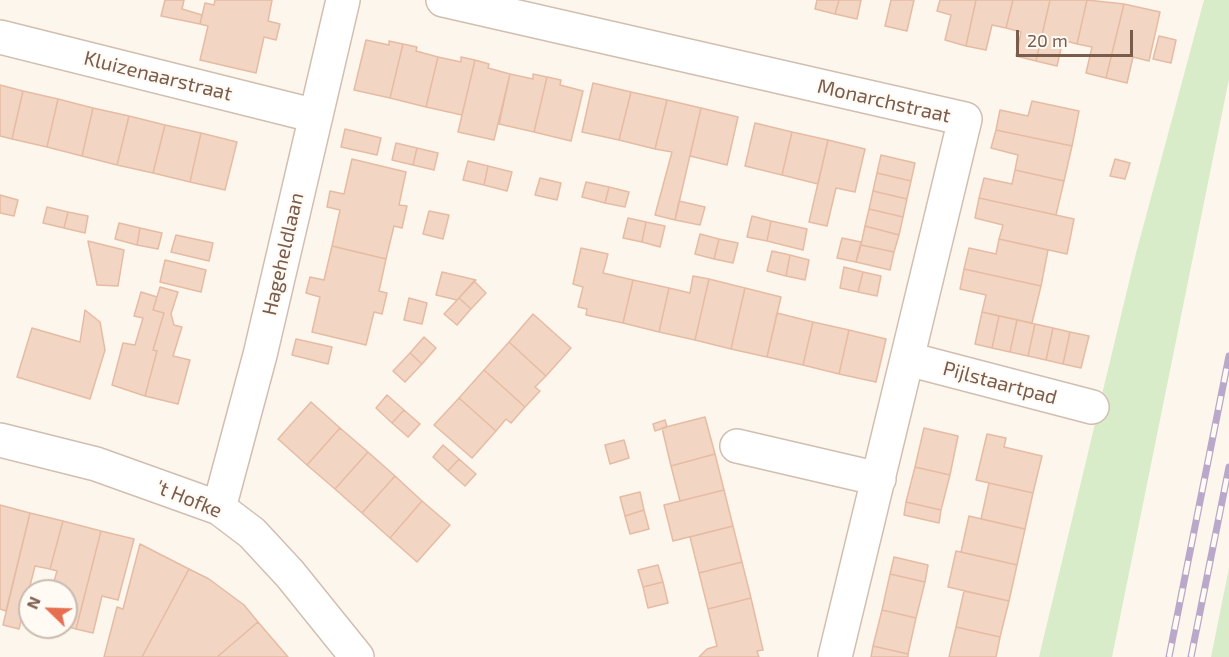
<!DOCTYPE html>
<html>
<head>
<meta charset="utf-8">
<style>
  body { margin:0 }
  #map { position:relative; width:1229px; height:657px; overflow:hidden; background:#fdf6ec; font-family:"Exo 2",sans-serif }
  canvas { display:block }
  .north { position:absolute; left:18px; top:579px; width:60px; height:60px; box-sizing:border-box; background:#fffaf3; border:2px solid #cabbb1; border-radius:50%; rotate:293deg; font-size:16px; font-weight:700; line-height:24px; text-align:center; color:#7a5c4d }
  .north::after { content:''; display:block; margin:auto; width:21px; height:27px; background:#e76f51; clip-path:polygon(50% 0,100% 100%,50% 72%,0 100%) }
  .scale { position:absolute; left:1016px; top:30px; width:117px; height:27px; box-sizing:border-box; border:3px solid #7a5c4d; border-top:0; padding-left:8px; font-size:18px; line-height:21px; white-space:nowrap; color:#7a5c4d; -webkit-text-stroke:4px #fffaf3; paint-order:stroke }
</style>
</head>
<body>
<div id="map">
<canvas width="1229" height="657"></canvas>
<div class="north">N</div>
<div class="scale">20 m</div>
</div>
<script>
const ctx = document.querySelector('canvas').getContext('2d');
ctx.lineJoin = 'round';
function paint(path, color) { ctx.fillStyle = color; ctx.fill(path, 'evenodd'); }
function trace(path, color, width, dash) { ctx.strokeStyle = color; ctx.lineWidth = width; ctx.lineCap = dash ? 'butt' : 'round'; ctx.setLineDash(dash || []); ctx.stroke(path); }
function write(font, color, halo, rows, align = 'center') {
  ctx.font = font + ' "Exo 2",sans-serif'; ctx.lineWidth = 4.5; ctx.setLineDash([]); ctx.textBaseline = 'middle'; ctx.strokeStyle = halo; ctx.fillStyle = color; for (const [text, x, y, turn = 0] of rows) {
    ctx.save(); ctx.translate(x, y); ctx.rotate((+turn || 0) * Math.PI / 180); ctx.textAlign = isNaN(turn) ? turn : align; if (halo) ctx.strokeText(text, 0, 0); ctx.fillText(text, 0, 0); ctx.restore();
  }
}
paint(new Path2D(`
  M1204,0H1229V79L1112,657H1039L1135,257Z
  M1229,568V657H1211Z`), '#d8ecc9');
const building = new Path2D(`
  M165,0H184L182,9L202,15L200,24L161,16Z
  M215,0H272L268,21L280,24L276,40L264,37L256,73L200,60L208,26L200,24L205,3L214,5Z
  M817,0H839L835,14L815,9Z
  M839,0H861L857,19L835,14Z
  M891,0H914L907,31L885,26Z
  M940,0H976L966,46L945,40L951,15L937,11Z
  M976,0H1013L1006,28L992,25L986,50L966,46Z
  M1013,0H1050L1036,61L1016,56L1021,32L1006,28Z
  M1050,0H1087L1077,44L1063,40L1057,66L1036,61Z
  M1087,0L1124,4L1106,78L1086,73L1092,47L1077,44Z
  M1124,4L1160,12L1149,61L1133,57L1127,83L1106,78Z
  M1159,36L1176,40L1171,63L1153,59Z
  M366,40L389,45V41L403,44L390,98L354,90Z
  M403,44L417,47L416,51L438,57L426,107L390,98Z
  M438,57L461,62V57L475,60L462,115L426,107Z
  M475,60L489,64L488,68L510,74L494,140L458,132Z
  M510,74L533,79V74L547,77L534,132L499,124Z
  M547,77L561,80L560,85L583,91L571,141L534,132Z
  M593,83L631,92L619,140L582,132Z
  M0,85L23,91L12,139L0,136Z
  M23,91L58,99L47,147L12,139Z
  M631,92L667,100L655,149L619,140Z
  M58,99L93,108L82,156L47,147Z
  M667,100L701,108L675,220L655,215L672,152L655,149Z
  M1032,101L1079,111L1072,146L996,130L1000,110L1028,116Z
  M93,108L129,116L117,165L82,156Z
  M701,108L738,117L727,165L690,156Z
  M129,116L165,125L153,173L117,165Z
  M755,123L792,132L782,175L745,166Z
  M165,125L201,133L190,182L153,173Z
  M345,129L381,138L377,155L341,147Z
  M996,130L1072,146L1064,181L1015,170L1018,155L991,148Z
  M792,132L828,140L818,184L782,175Z
  M201,133L237,142L225,190L190,182Z
  M828,140L865,149L855,192L836,188L827,226L809,222Z
  M396,143L417,148L413,165L392,160Z
  M417,148L438,153L434,170L413,165Z
  M881,155L915,163L911,181L877,173Z
  M352,159L406,172L399,205L407,206L402,228L394,226L386,259L332,246L340,210L327,207L330,191L344,194Z
  M1115,159L1130,163L1125,179L1110,176Z
  M468,161L488,166L484,185L463,180Z
  M488,166L512,172L507,191L484,185Z
  M1015,170L1064,181L1056,215L979,198L984,178L1012,184Z
  M877,173L911,181L907,199L873,191Z
  M540,178L561,183L557,200L535,195Z
  M586,182L609,187L605,203L582,197Z
  M609,187L629,192L625,207L605,203Z
  M873,191L907,199L903,217L869,209Z
  M0,195L18,200L14,216L0,213Z
  M979,198L1074,219L1067,254L999,239L1003,225L975,218Z
  M679,201L705,207L700,225L675,220Z
  M47,207L68,212L64,228L43,223Z
  M869,209L903,217L899,235L865,226Z
  M429,211L449,215L443,239L423,234Z
  M68,212L88,216L85,233L64,228Z
  M752,216L771,221L767,241L747,237Z
  M628,218L646,222L642,242L623,238Z
  M771,221L807,229L803,250L767,241Z
  M646,222L665,226L660,247L642,242Z
  M119,223L140,228L137,245L115,239Z
  M865,226L899,235L894,252L861,245Z
  M140,228L162,233L158,249L137,245Z
  M700,234L719,239L714,259L695,254Z
  M176,235L213,243L209,261L171,252Z
  M842,238L861,242L856,262L837,258Z
  M719,239L738,243L733,263L714,259Z
  M999,239L1048,250L1041,286L964,269L969,248L996,254Z
  M88,241L124,250L118,286L97,285Z
  M861,245L894,252L890,270L856,262Z
  M332,246L386,259L379,291L387,293L382,314L374,312L366,345L312,332L320,297L306,293L310,277L324,280Z
  M581,248L608,254L603,273L633,280L623,323L586,315L587,309L578,307L583,287L573,284Z
  M772,251L790,255L786,276L767,271Z
  M790,255L809,260L805,280L786,276Z
  M165,260L206,270L201,292L160,282Z
  M844,267L863,272L858,292L840,288Z
  M964,269L1041,286L1032,323L982,312L986,295L960,289Z
  M442,272L476,280L457,300L436,295Z
  M863,272L881,276L877,296L858,292Z
  M693,276L709,279L695,340L659,332L669,288L690,293Z
  M709,279L745,288L731,349L695,340Z
  M633,280L669,288L659,332L623,323Z
  M474,281L486,293L471,309L459,298Z
  M160,287L178,292L171,314L174,325L182,327L173,356L190,360L178,404L145,396L157,351L153,350L164,313L153,310Z
  M745,288L781,297L767,357L731,349Z
  M141,292L157,297L153,310L164,313L153,350L157,351L145,396L112,385L123,343L135,345L143,318L134,316Z
  M409,298L427,303L422,324L404,320Z
  M459,298L471,309L457,325L444,314Z
  M85,310L100,322L105,350L90,399L17,377L32,328L80,342Z
  M982,312L999,316L992,348L975,344Z
  M777,313L813,322L803,365L767,357Z
  M533,314L571,348L546,376L509,342Z
  M999,316L1017,320L1010,352L992,348Z
  M1017,320L1035,324L1028,356L1010,352Z
  M813,322L849,330L839,374L803,365Z
  M1035,324L1053,328L1046,360L1028,356Z
  M1053,328L1070,332L1063,364L1046,360Z
  M849,330L886,339L876,382L839,374Z
  M1070,332L1089,336L1081,368L1063,364Z
  M424,337L436,348L422,364L410,353Z
  M296,339L332,347L328,364L292,355Z
  M509,342L546,376L535,387L540,391L525,407L484,370Z
  M410,353L422,364L405,382L393,371Z
  M484,370L525,407L511,423L506,419L496,431L459,398Z
  M387,395L404,410L392,423L376,408Z
  M459,398L496,431L472,458L434,425Z
  M311,402L340,428L307,465L278,439Z
  M404,410L420,424L408,437L392,423Z
  M705,417L715,454L671,466L662,428Z
  M665,420L667,427L655,431L653,424Z
  M340,428L368,452L335,489L307,465Z
  M924,428L958,436L950,475L915,467Z
  M987,434L1006,438L1004,447L1042,456L1033,493L976,480Z
  M624,440L629,458L610,464L605,445Z
  M443,445L459,459L448,471L433,457Z
  M368,452L395,476L362,513L335,489Z
  M715,454L724,490L680,501L671,466Z
  M459,459L476,474L465,486L448,471Z
  M915,467L950,475L941,510L906,502Z
  M395,476L422,501L390,538L362,513Z
  M989,483L1033,493L1025,529L981,519Z
  M724,490L733,526L673,541L664,505Z
  M640,492L644,510L625,516L620,497Z
  M422,501L450,525L417,562L390,538Z
  M906,502L941,510L939,523L904,515Z
  M0,505L30,513L6,611L0,609Z
  M644,510L649,529L630,534L625,516Z
  M30,513L63,521L50,569L35,566L19,629L3,625Z
  M969,516L1025,529L1017,565L961,552Z
  M63,521L101,531L76,629L66,626L69,589L53,585L57,571L50,569Z
  M733,526L742,562L699,573L690,537Z
  M101,531L134,539L118,600L102,596L93,633L76,629Z
  M140,544L189,569L142,657H104L117,607L123,609Z
  M956,551L1017,565L1009,601L948,587Z
  M894,557L928,565L925,582L890,574Z
  M742,562L751,598L708,609L699,573Z
  M658,565L663,582L643,587L638,570Z
  M189,569L209,579L244,605L258,622L217,657H142Z
  M890,574L925,582L916,618L882,610Z
  M663,582L668,603L648,608L643,587Z
  M964,591L1009,601L1000,637L956,627Z
  M751,598L763,650L757,651L759,657H699L707,649L717,646L708,609Z
  M882,610L916,618L908,654L873,646Z
  M258,622L288,657H217Z
  M956,627L1000,637L996,657H949Z
  M873,646L908,654V657H871Z`);
paint(building, '#f3d5c3');
trace(building, '#e6bba3', 1.5);
const minor = new Path2D(`
  M443,0L965,119L835,657
  M0,37L316,116
  M908,359L1092,407
  M0,440L96,464L219,508L252,533L290,574L357,657
  M737,446L879,479
  M219,508L260,355L343,0`);
trace(minor, '#d1beb0', 36);
trace(minor, '#fff', 33);
const rail = new Path2D(`
  M1169,657L1229,356
  M1191,657L1229,467`);
trace(rail, '#b9a8c9', 7);
trace(rail, '#fffaf3', 4.5, [14]);
write('20px', '#7a5c4d', '#fffaf3', [
  ["Kluizenaarstraat",158,76,14],
  ["Monarchstraat",884,101,13],
  ["Hageheldlaan",283,254,-77],
  ["Pijlstaartpad",1000,383,15],
  ["'t Hofke",189,499,22]
]);
</script>
</body>
</html>
